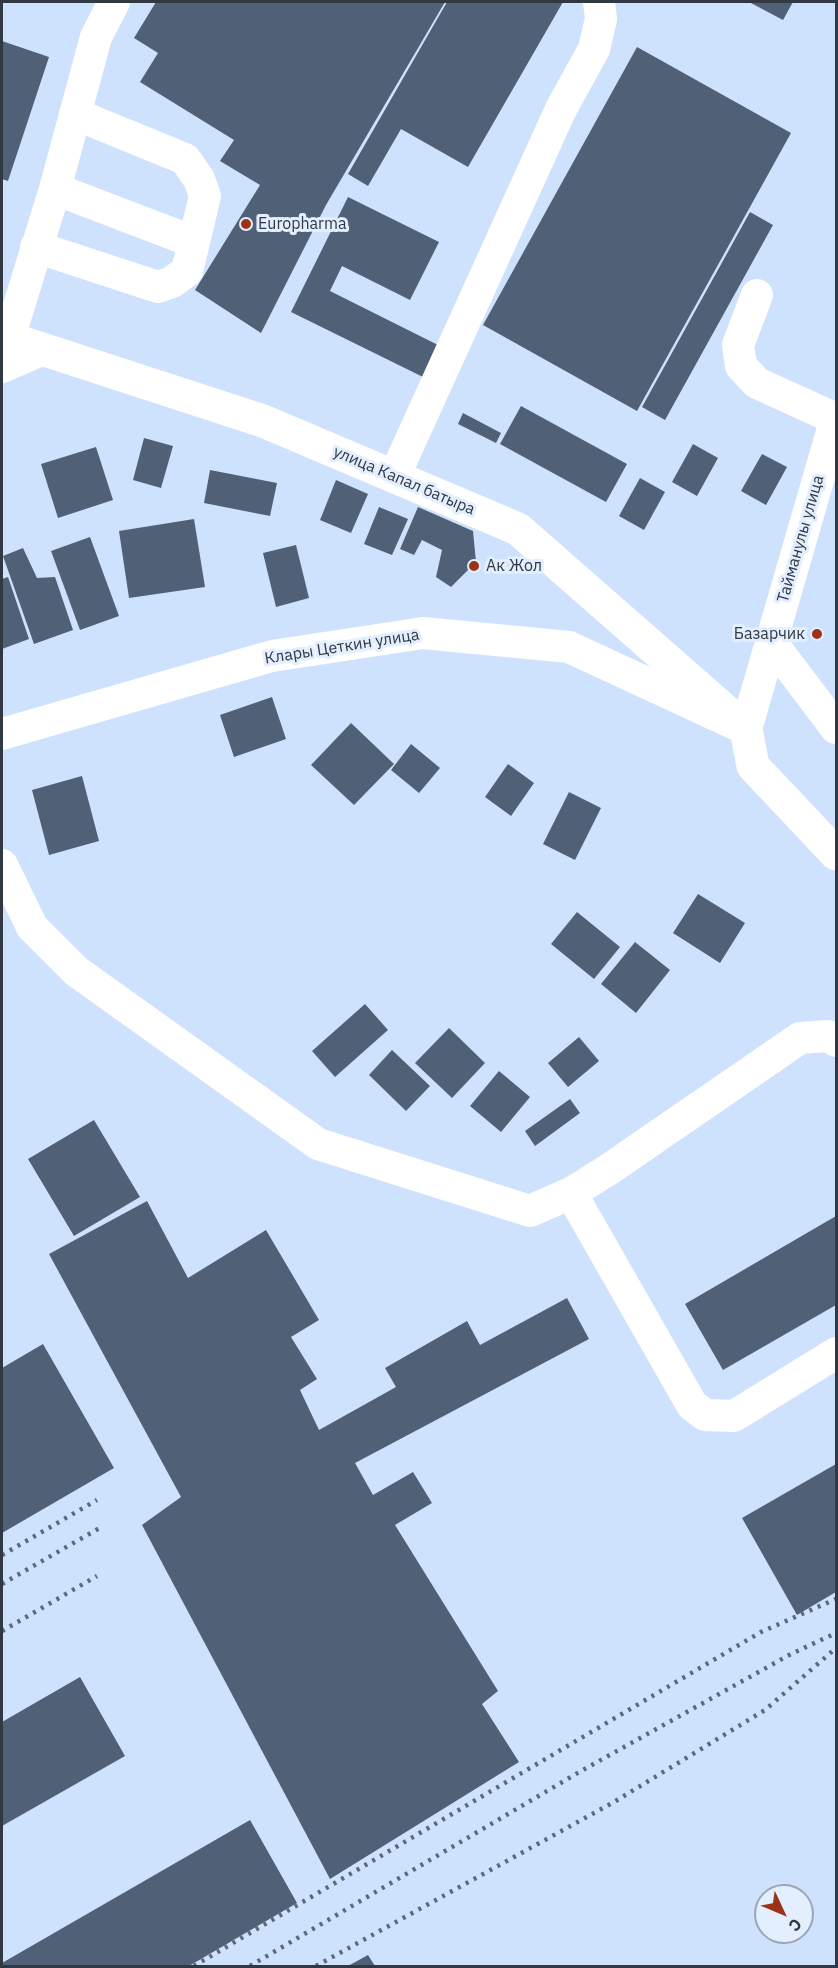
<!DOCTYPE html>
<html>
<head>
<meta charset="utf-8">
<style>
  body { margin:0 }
  #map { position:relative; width:838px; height:1968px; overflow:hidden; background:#cfe2fd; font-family:"IBM Plex Sans",sans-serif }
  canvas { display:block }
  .frame { position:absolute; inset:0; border:3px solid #303842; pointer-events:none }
  .north { position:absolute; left:754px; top:1884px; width:60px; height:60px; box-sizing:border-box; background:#e3eeff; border:2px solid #9ba5b3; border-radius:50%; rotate:134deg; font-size:16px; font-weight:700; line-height:24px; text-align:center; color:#303842 }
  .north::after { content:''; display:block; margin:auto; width:21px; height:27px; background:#9b3319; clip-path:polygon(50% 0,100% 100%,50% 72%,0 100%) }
</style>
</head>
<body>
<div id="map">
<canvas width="838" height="1968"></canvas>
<div class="frame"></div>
<div class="north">С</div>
</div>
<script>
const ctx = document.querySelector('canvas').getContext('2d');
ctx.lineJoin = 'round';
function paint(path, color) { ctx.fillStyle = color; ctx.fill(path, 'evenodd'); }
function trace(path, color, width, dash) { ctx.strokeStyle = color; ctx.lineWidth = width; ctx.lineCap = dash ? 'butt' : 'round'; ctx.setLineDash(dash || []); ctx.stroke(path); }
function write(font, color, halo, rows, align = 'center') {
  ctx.font = font + ' "IBM Plex Sans",sans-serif'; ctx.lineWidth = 6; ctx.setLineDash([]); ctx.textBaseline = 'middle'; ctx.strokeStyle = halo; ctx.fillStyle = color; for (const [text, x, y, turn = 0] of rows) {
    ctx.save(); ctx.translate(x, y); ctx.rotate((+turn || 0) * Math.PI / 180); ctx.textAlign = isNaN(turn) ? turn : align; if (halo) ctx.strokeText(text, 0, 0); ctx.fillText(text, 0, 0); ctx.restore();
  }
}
paint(new Path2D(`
  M156,2H445L326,205L261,333L195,290L260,185L220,161L234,140L140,82L158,53L134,38Z
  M447,2H563L468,167L401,129L368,186L348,174Z
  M749,2H793L783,20Z
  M2,41L49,57L8,181L2,179Z
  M637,47L791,133L637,411L483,325Z
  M348,197L439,242L410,300L342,266L330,291L438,345L423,377L291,312Z
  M750,212L773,225L665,420L642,407Z
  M521,406L627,464L606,502L500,444Z
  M463,413L501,433L496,443L458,424Z
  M144,438L173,446L161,488L133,480Z
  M693,444L718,458L697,496L672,482Z
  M96,447L113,500L58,518L41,464Z
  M762,454L787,467L766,505L741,491Z
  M210,470L277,483L270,516L204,503Z
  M640,478L665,492L644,530L619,516Z
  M336,480L368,494L351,533L320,520Z
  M379,507L408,519L392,555L364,544Z
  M418,507L473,531L476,562L451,587L436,577L442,550L422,540L414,555L400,549Z
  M194,519L205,587L129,598L119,531Z
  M90,537L119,616L80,630L51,551Z
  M296,545L309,598L276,607L263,553Z
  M23,548L37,578L55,577L73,630L34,644L3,556Z
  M8,577L29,639L2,649V579Z
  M272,697L286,739L234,757L220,715Z
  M351,723L394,764L354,805L311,765Z
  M411,744L440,768L419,793L391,770Z
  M508,764L534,783L511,816L485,797Z
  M82,776L99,841L49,855L32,790Z
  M569,792L601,808L575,860L543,844Z
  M698,894L745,923L720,963L673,933Z
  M577,912L620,947L594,979L551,944Z
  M635,942L670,970L636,1013L601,984Z
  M365,1004L388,1030L335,1077L312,1051Z
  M449,1028L485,1063L452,1098L415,1063Z
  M579,1037L599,1061L568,1087L548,1063Z
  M392,1050L430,1086L406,1111L369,1075Z
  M499,1071L530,1097L501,1132L470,1106Z
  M570,1099L580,1113L535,1146L525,1131Z
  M94,1120L140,1197L74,1236L28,1159Z
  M147,1201L188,1278L266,1230L319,1320L291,1337L317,1379L300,1390L319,1430L396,1387L385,1368L467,1321L480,1345L567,1298L589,1339L355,1463L373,1495L413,1472L432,1503L395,1525L498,1691L482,1704L519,1762L330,1879L142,1525L181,1497L49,1254Z
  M836,1216V1305L723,1370L685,1304Z
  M43,1344L114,1468L2,1533V1368Z
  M836,1464V1592L797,1615L742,1518Z
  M80,1677L125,1756L2,1826V1722Z
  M250,1820L297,1903L189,1966H2V1963Z
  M368,1955L375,1966H348Z`), '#506077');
trace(new Path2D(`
  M55,189L194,242
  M36,247L158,287L172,282L187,271L205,196L199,179L185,159L75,114
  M757,295L738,345L741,366L757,383L836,419
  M9,338L55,189L96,37L114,2
  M2,367L43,349
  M394,477L561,109L594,49L601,19L599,2
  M771,642L836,728
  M2,734L272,656L423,633L569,647L746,729L836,418
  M2,865L32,927L76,971L318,1144L530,1211L571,1193L608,1170L800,1038L828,1036L836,1041
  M571,1193L692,1405L705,1415L734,1416L836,1353`), '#fff', 32);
trace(new Path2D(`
  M2,336L263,421L518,529L746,729L753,766L836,854`), '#fff', 33);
trace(new Path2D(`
  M2,1555L97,1500
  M2,1584L103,1526
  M2,1631L97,1576
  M194,1966L761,1632L836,1599
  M250,1966L581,1771L791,1654L836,1633
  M316,1966L614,1802L765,1710L836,1648`), '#5e6978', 4.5, [3, 6]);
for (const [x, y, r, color] of [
  [246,224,6,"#9b3319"],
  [474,566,6,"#9b3319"],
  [817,634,6,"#9b3319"]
]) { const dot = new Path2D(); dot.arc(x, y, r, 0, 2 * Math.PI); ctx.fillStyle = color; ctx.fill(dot); trace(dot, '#e3eeff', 2); }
write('16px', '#303842', '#e3eeff', [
  ["Europharma",258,224],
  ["Ак Жол",486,566],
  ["Базарчик",805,634,"right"]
], 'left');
write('16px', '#303842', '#e3eeff', [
  ["улица Капал батыра",404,481,23],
  ["Тайманулы улица",801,539,-74],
  ["Клары Цеткин улица",342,647,-9]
]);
</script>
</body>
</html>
